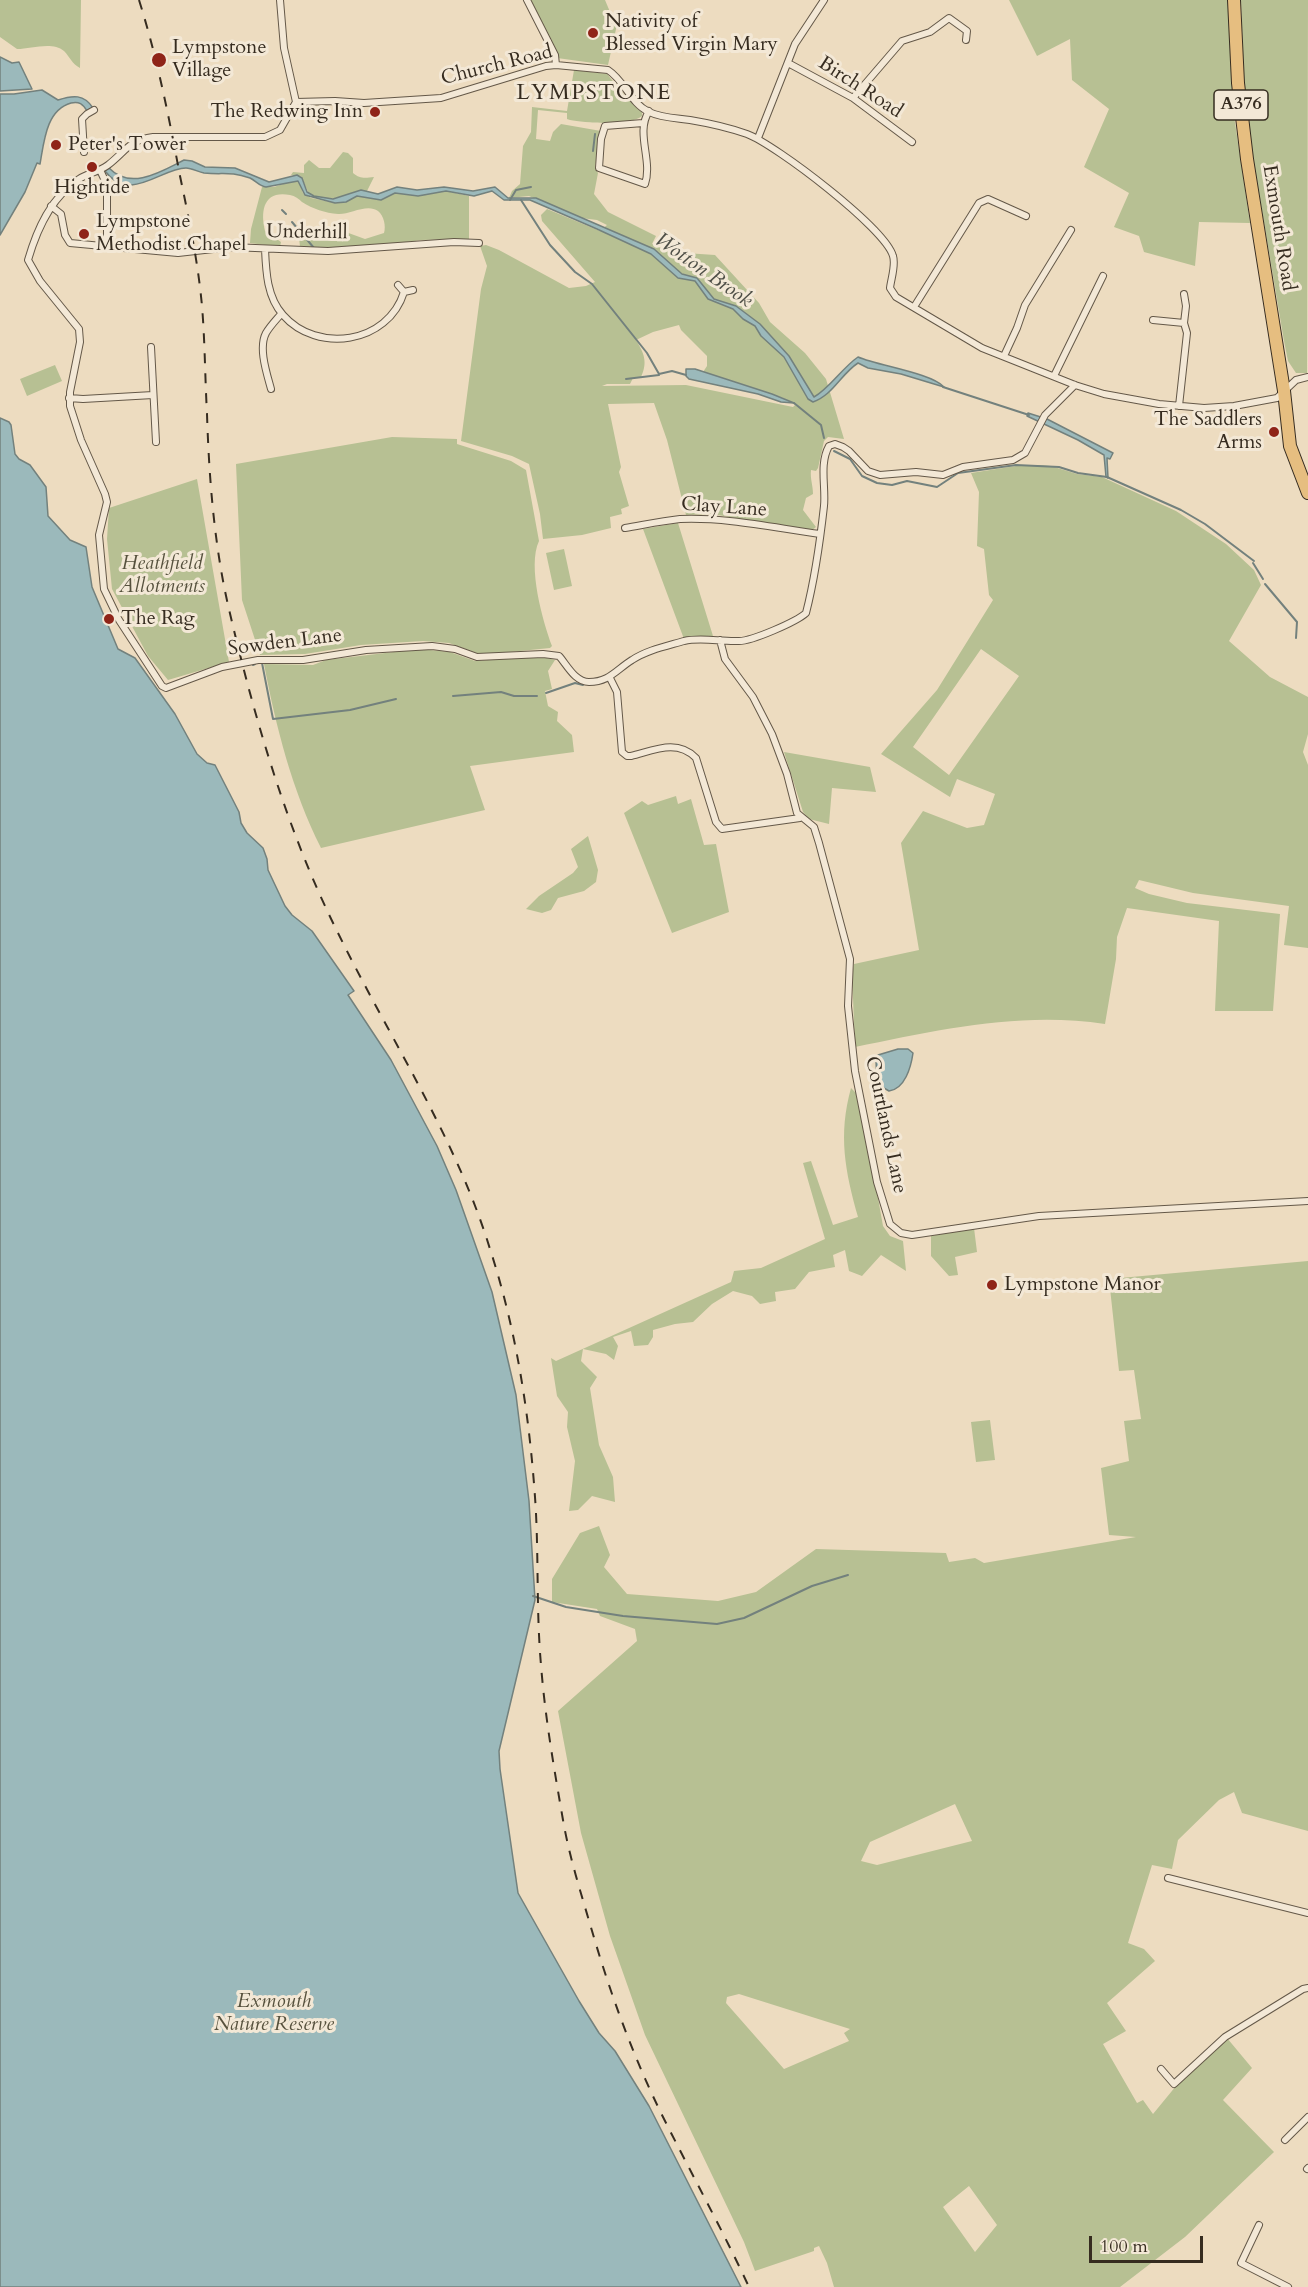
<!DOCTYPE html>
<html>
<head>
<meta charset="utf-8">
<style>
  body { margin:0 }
  #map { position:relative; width:1308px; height:2287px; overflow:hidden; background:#eddcc0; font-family:Cardo,serif }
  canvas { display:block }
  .scale { position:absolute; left:1089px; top:2236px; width:114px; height:27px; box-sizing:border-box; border:3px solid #362c20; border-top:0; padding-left:8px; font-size:18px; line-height:21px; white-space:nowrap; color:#362c20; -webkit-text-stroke:4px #f3e8d6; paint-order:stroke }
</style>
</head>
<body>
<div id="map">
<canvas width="1308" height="2287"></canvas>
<div class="scale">100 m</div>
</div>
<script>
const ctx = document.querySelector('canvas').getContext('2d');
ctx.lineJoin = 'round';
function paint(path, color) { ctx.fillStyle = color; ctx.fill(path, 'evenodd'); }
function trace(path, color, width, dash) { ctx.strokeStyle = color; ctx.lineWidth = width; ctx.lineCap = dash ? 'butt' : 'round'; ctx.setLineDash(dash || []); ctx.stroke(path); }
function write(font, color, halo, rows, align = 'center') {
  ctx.font = font + ' Cardo,serif'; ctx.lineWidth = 6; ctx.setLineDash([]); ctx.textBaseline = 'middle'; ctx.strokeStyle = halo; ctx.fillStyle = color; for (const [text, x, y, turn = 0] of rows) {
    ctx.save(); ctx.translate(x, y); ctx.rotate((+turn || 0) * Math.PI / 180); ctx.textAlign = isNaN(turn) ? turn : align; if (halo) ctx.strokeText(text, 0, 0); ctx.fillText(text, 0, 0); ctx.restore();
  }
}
paint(new Path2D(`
  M0,0H81L80,68C72,64 70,57 64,51C52,41 31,49 17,49L0,37Z
  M530,0H605L613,19L618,20L608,65L557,58Z
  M1009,0H1229L1230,53L1234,116L1250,223L1199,222L1195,266L1144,252L1139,236L1114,227L1129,193L1084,167L1109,109L1072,80L1070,39L1037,56Z
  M1241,0H1308L1307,373H1296L1288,361L1284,341L1245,110Z
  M574,70L607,74L627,98L642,111V116C631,126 585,123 570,120L567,119V113L538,110L536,139L550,141L553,132L561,124L601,131L595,167L598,173L594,194L608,212L656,236L652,244L670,252L715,255L759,303L770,322L805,353L826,379L844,439L828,437L824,441L818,468L816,471L811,470C810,479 813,485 813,494L806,498L803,510L816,527L811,531L712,514L686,515L667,440L654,403L608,404L621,467L619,472L629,506L621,509L622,514L610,517L611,528L582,535L543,539L540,514L529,464L512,456L461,441L481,289L487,266L480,246L486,245L499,250L569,288L586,286L595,282L542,221L541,215L547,209L600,231L607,225L597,220L581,218L529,196L509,198L512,191L520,184L523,146L531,132L532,107L567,111ZM679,325L681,330L707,356V366L703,372L783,398L795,405L793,407L686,385L602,386L607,384H630L633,378L641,377C648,362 644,353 636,340L653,332Z
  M343,152L348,153L353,158V173C360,179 365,178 374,177L367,191C345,193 333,205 309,194L301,176L291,175L293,172L304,173V165L309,160L319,168H330Z
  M292,181H299L303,193L311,198L335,203L343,202L357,196L381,200L395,193L418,196L446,191L469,196V239L421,240L366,248L300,247L299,237L308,232L343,231L365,239L384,233C386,226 384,216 378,211C367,203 349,215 338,214C325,213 313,209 302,202C299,199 295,196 290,195C264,190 260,210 265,231L281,242L280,247L250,243L251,229L262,187H274Z
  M55,365L62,381L27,396L20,379Z
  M392,437L457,439V444L511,461L526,470L539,541C527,566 543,622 552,646L550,648L490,654L477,653L449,643L423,641L361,645L305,654L260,655L242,600L236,464Z
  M1039,465L1051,466L1077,474L1102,477L1176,511L1226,544L1254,570L1261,585L1229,641L1270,677L1308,697V734L1303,752L1308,765V948L1284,945L1289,906L1193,893L1139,880L1135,888L1149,894L1187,903L1280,914L1273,1011H1215L1219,921L1127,908L1117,937L1116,959L1105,1024C1021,1011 937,1030 855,1047L852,974L854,964L919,950L901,843L923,811L967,828L984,825L995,794L957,779L950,797L881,754L937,690L993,600L989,595L984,549L977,546L979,492L971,473L1016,466ZM981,649L1019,676L949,775L913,747Z
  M197,479L229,662L168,680L148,656L112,589L107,539L109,508Z
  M678,523L713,636L684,639L643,529Z
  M564,549L572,586L554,590L546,553Z
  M419,649L450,652L475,661L538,656L555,660L548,671L552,689L545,691L548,706L558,712L557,721L572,735L574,752L470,766L485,810L321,848C292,790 276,727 264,664L313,665L326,660Z
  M784,752L870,767L876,792L832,788L829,824L809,819L803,812Z
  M676,796L678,804L691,799L704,845L716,844L729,912L672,933L624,813L642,801L648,805Z
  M588,836L598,870L596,882L584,891L558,898L551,910L542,913L526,909L539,896L573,873L578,867L571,849Z
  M851,1088L857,1094L864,1120L883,1226L890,1236L903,1241L906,1271L881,1255L862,1276L849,1271L845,1250L833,1255L835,1267L809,1272L795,1289L775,1292L776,1301L760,1304L752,1296L733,1291L712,1304L693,1322L675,1324L653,1330V1337L648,1345L634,1346L631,1331L613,1337L618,1346L614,1360L606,1354L583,1349L581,1361L597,1377L590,1388L599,1445L613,1477L615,1502L592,1496L578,1510L569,1511L575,1461L567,1427L568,1412L557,1396L551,1358L556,1361L731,1282L734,1271L761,1268L825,1239L803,1163L811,1161L833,1225L858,1217C845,1171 838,1135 851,1088Z
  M974,1228L977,1252L955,1257L958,1275L949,1276L931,1256V1236Z
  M1308,1261V1831L1242,1813L1234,1792L1219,1800L1178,1840L1172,1869L1152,1865L1128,1943L1144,1949L1155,1961L1107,2003L1126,2031L1103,2044L1137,2103L1143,2100L1153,2114L1176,2086L1227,2038L1252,2068L1223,2100L1274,2152L1185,2237L1120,2287H834L827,2263L819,2246L814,2248V2251L755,2271L744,2242L645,2035L610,1936L581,1833L558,1711L637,1641L635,1629L600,1616L597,1609L552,1602V1579L580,1533L599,1526L610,1555L604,1567L627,1594L718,1601L756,1592L816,1549L946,1553L949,1562L975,1558L984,1563L1136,1537L1109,1535L1101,1468L1129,1461L1124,1421L1141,1419L1134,1370L1119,1371L1109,1279ZM955,1804L972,1841L877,1865L861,1861L870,1842ZM739,1994L850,2029L844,2033L849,2041L784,2069L726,2003L727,1997ZM969,2186L997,2225L975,2252L943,2207Z
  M990,1420L995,1460L976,1462L971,1422Z`), '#b7c093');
const water = new Path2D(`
  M0,57L12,63L19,62L32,89L0,91Z
  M42,90L58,100C73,95 84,94 93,108L87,111C83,104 79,101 71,103C46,110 44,142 40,164L37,163L25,192L0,235V94H14Z
  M184,160L192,161L205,167L235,168L269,182L297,175L302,178L307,192L314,196L333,199L361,190L378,194L397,187L417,190L444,187L473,191L495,187L508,198H536L654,249L682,274L697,278L714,299L736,306L760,324L789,356L814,397C829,389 842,368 858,357C879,366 931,373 944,387L901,374L868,368L858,363C841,374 833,395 813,402L808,399L784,357L761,336L755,326L743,319L733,309L708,299L695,281L678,278L651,254L597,229L530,200H504L492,191L474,196L446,191L418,196L395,193L381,200L357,196L346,202L335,203L305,195L298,181L266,187C259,186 256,181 250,178C229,171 224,175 204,173C198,172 192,168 186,168C161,168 130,204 105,171L109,168C131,191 162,171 184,160Z
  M686,369H695L772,394L794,403L781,402L758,394L689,379L686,376Z
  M1028,413L1047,419L1113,453L1110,459L1107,458L1108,478L1106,477L1104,455L1078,440L1027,416Z
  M0,418L9,422L11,425L15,454L19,459L30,465L46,487L48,516L70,540L86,547L92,587L118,649L135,658L175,714L197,754L207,763L215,765L239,812L241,823L247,833L263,848L267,859L268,870L285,906L292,915L312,931L354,991L348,995L391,1060L437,1146L456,1190L492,1292L516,1395L529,1501L535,1600L499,1751L500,1769L518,1893L579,2001L599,2033L615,2051L649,2106L741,2287H0Z
  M898,1049H908L913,1053C911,1067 905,1089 889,1091L877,1084L876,1060L878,1055Z`);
paint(water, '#9bb9bb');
trace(water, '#73817d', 1.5);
trace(new Path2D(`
  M593,151L595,134
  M510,200L516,190L531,187
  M521,200L550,245L575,272L592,284L647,353L659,374L672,371L686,375
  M282,210L286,214
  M292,222L314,248
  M626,379L659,375
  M943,387L1029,415
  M794,403L821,425L824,438
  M834,451L850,459L862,476L877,483L892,485L907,481L937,487L958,473L1016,465L1059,467L1078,473L1107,477
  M1107,477L1181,510L1205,524L1254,561
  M1253,563L1263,579
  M1265,584L1297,622L1296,638
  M262,663L273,719L350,710L396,699
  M253,665L255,664
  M546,693L575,683L583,685
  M453,696L501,692L514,696H537
  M533,1596L566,1607L623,1616L717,1624L744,1618L812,1586L848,1575`), '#73817d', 2);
const street = new Path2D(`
  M280,0L284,48L296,102
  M527,0L555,55L556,65
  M788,63L853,98L912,142
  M853,98L902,41L930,32L949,18L967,31L966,40
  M296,102L280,130L265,137H153C129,140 126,151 108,165C99,172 88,173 79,179C51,197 37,229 28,260L40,281L79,329L80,342L70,392V406L81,440L105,494L107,502L99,535L104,589L119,620L162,686L166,688L222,667L258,660H303L366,650L432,646L455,649L477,657L543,654L559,656C567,665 575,682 589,682C609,682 616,670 632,660C647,650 667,646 684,641C702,637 721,642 739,641C752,641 796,622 806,613C815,578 820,542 824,506C826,487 819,464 829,446L835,444L843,447L849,451L868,471L880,475L916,472L943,475L963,467L1013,460L1025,453L1045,415L1075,385
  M296,102L335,101L364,103L441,98L546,66L556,65L608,70C625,81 630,103 649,112C662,118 676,118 690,120C708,123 730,128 747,134C776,145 885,228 893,256C896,265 891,279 890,288L896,297L982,348L1075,385L1104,394L1159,404L1204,408L1234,406L1277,398L1296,380L1308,377
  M643,123L605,126L601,139L599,168L645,184C653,160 635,133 649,111
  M758,138L795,44L824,0
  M84,152L82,119L87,114L94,110
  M100,170L107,185V246
  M51,206L61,214L65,235L70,243L178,253L231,247L328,251L454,242L479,243
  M265,249C266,272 267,297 283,315C317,354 388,344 404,292
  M398,285L404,292L413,290
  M914,307L979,203L988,199L1026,216
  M1153,320L1184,323L1186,306L1184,294
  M151,347L156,442
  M1004,356L1017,328L1025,305L1071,230
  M1054,376L1103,276
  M271,389C267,374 258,348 266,333C270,326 276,320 281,314
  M69,398L83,399L153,395
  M1179,406L1187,333L1184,323
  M625,528C643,525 661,521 680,519C727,517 775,528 820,534
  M720,640L725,659L753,697L772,734L787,774L797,813L814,827L819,843L850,959L848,1006L855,1071L877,1182L890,1224L901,1233L912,1235L1039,1216L1308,1201
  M610,678L617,692L622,752L627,756H631C655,750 677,739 696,758L716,822L722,829L800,818
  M1168,1878L1308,1913
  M1161,2069L1174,2084L1225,2037L1303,1989L1308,1988
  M1285,2140L1308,2117
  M1307,2169L1308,2168
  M1259,2225L1241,2263L1288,2287`);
const highway = new Path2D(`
  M1234,0L1238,83L1247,159L1284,391L1290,446L1308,493`);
trace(street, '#645848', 8);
trace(highway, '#362c20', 14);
trace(street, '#f3e8d6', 6);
trace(highway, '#e6be80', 12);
trace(new Path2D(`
  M139,0C157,57 169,117 180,176C189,219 198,262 202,306C205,342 205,378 207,414C209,477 214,543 228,605C254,717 287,832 339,935C390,1039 456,1138 490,1249C516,1329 529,1412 535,1497C539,1552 536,1609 541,1665C545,1717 554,1768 563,1820C569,1855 580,1890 590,1924C609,1990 632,2054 662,2115C691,2173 722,2229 749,2287`), '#362c20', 2, [10, 10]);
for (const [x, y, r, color] of [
  [593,33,6,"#8f2418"],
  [159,60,8,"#8f2418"],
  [375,112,6,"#8f2418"],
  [56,145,6,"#8f2418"],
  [92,167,6,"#8f2418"],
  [84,234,6,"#8f2418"],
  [1274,432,6,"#8f2418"],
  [109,619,6,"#8f2418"],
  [992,1285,6,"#8f2418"]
]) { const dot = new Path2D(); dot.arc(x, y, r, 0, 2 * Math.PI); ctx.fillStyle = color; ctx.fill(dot); trace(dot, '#f3e8d6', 2); }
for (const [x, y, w] of [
  [1241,105,54]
]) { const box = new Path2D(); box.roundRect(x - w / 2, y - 15, w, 30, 4.5); ctx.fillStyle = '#f3e8d6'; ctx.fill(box); trace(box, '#362c20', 1.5); }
write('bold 18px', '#362c20', null, [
  ["A376",1241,105]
]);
write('20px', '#362c20', '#f3e8d6', [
  ["Nativity of",605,22],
  ["Blessed Virgin Mary",605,45],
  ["Lympstone",172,48],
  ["Village",172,71],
  ["The Redwing Inn",363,112,"right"],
  ["Peter's Tower",68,145],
  ["Hightide",92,188,"center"],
  ["Lympstone",96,222],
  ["Methodist Chapel",96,245],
  ["The Saddlers",1262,420,"right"],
  ["Arms",1262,443,"right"],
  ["The Rag",121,619],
  ["Lympstone Manor",1004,1285]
], 'left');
write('20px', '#362c20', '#f3e8d6', [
  ["Church Road",497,66,-14],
  ["Birch Road",860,88,33],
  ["Exmouth Road",1278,228,81],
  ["Underhill",307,233,1],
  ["Clay Lane",724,508,4],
  ["Sowden Lane",285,643,-7],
  ["Courtlands Lane",885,1125,78]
]);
write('italic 20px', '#56513d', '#f3e8d6', [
  ["Heathfield",162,564],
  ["Allotments",162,587],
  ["Exmouth",274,2002],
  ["Nature Reserve",274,2025]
]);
write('italic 21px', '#4f4f47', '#f3e8d6', [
  ["Wotton Brook",703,271,35]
]);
ctx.letterSpacing = '1.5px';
write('22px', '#362c20', '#f3e8d6', [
  ["LYMPSTONE",594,94]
]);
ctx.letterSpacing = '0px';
</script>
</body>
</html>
